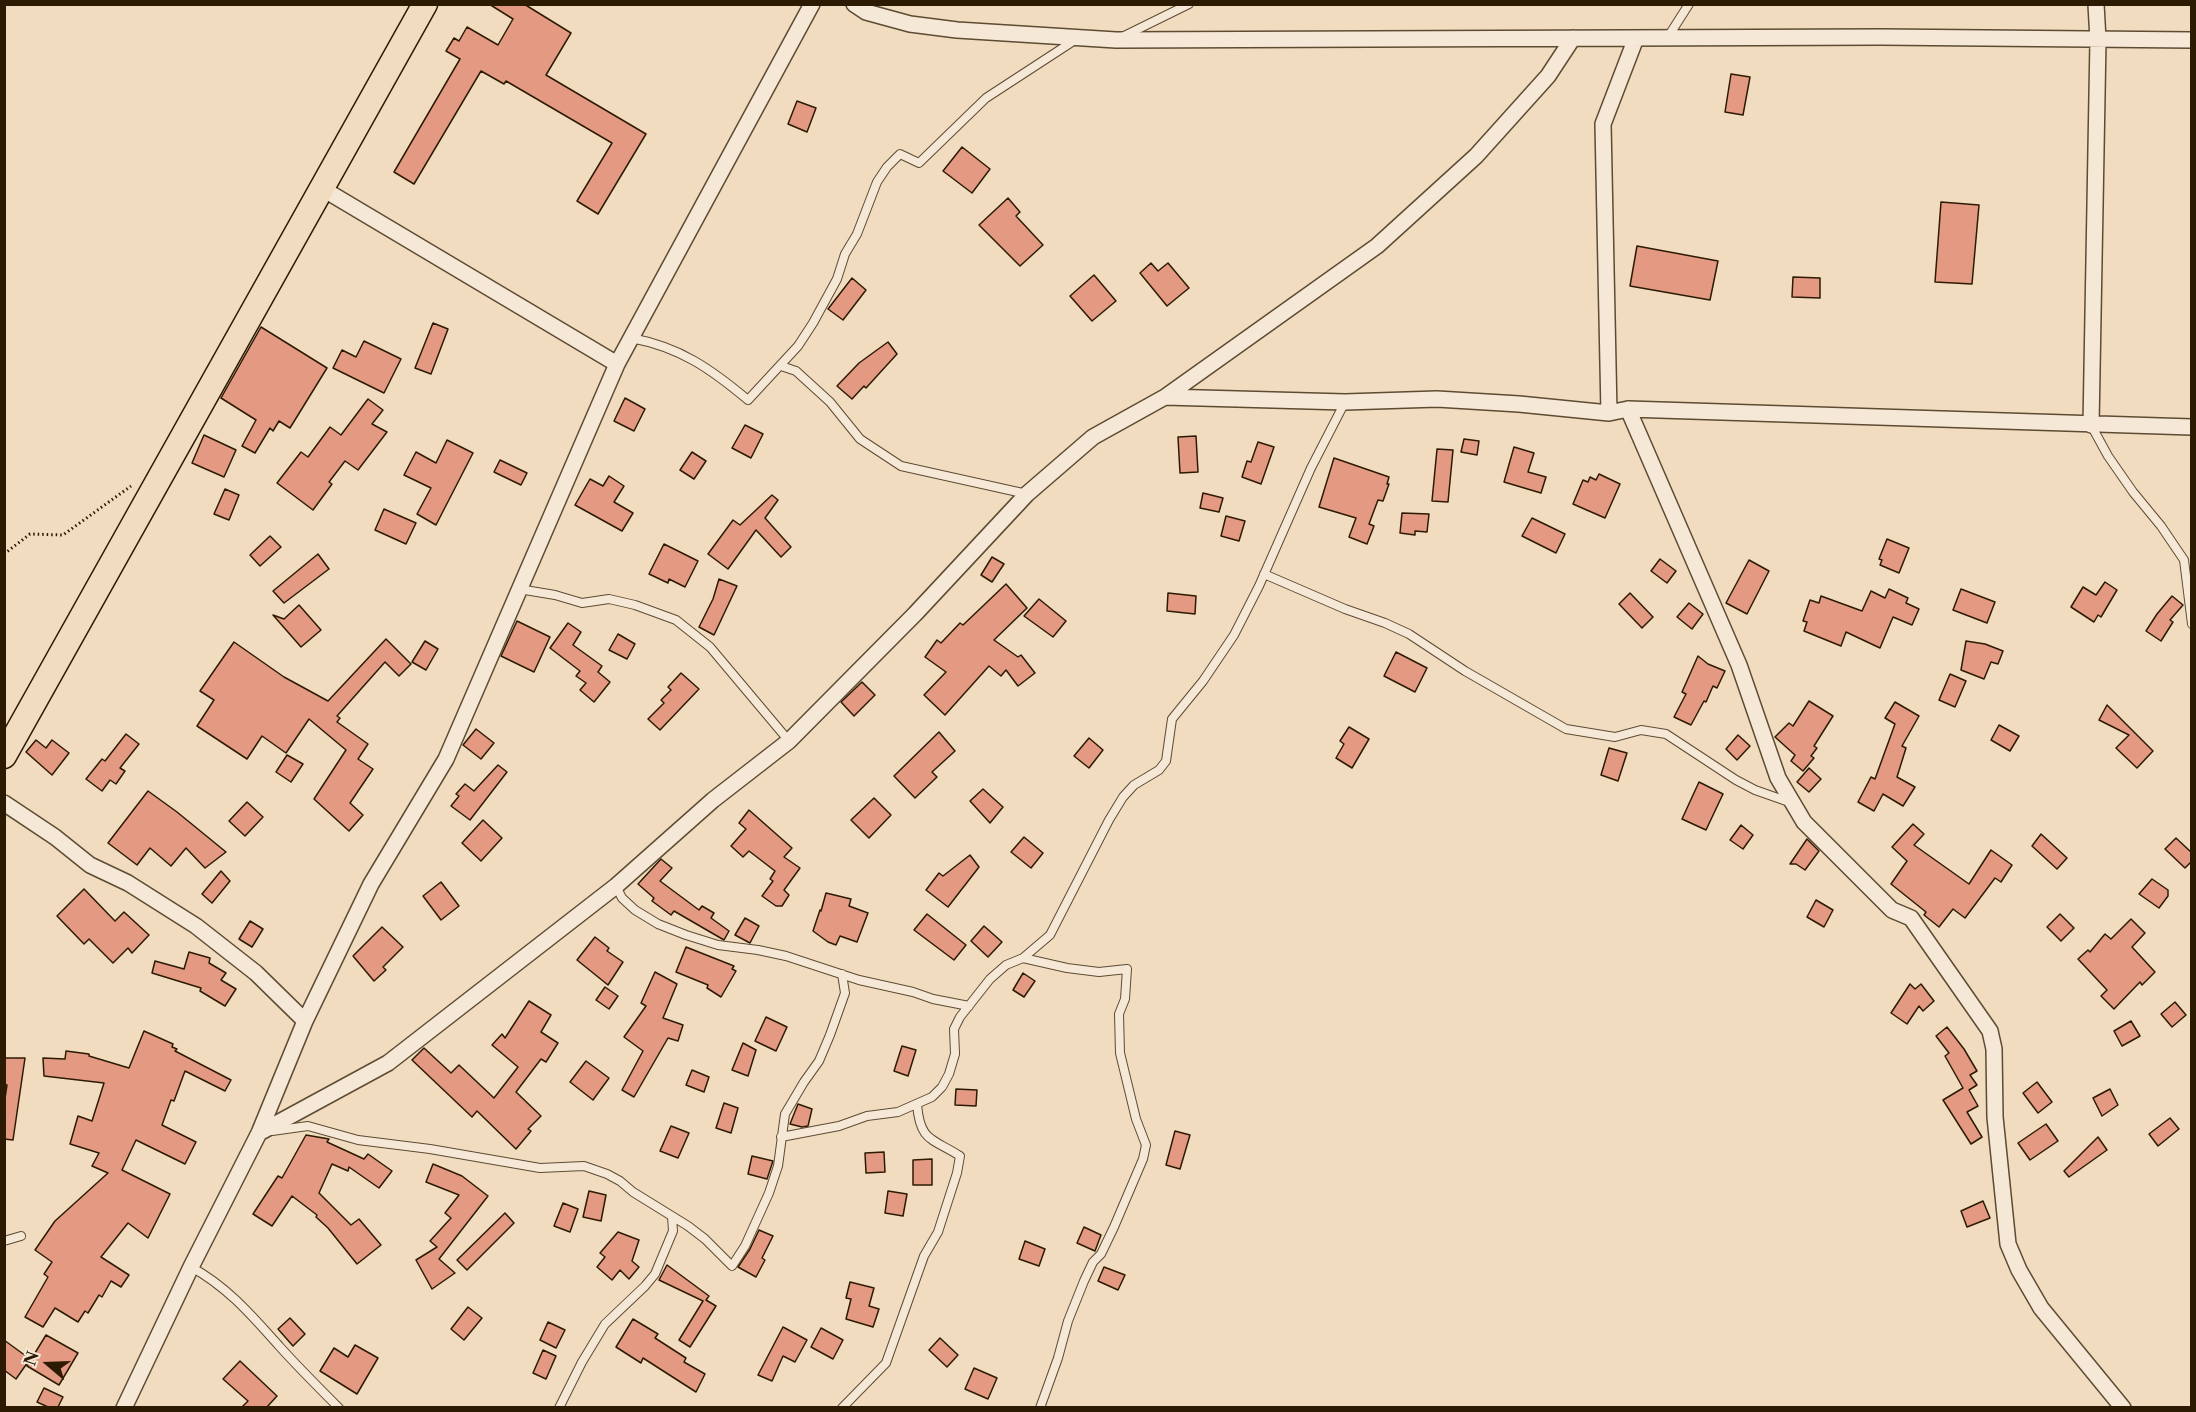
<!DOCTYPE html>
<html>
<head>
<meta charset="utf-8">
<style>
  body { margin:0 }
  #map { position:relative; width:2196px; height:1412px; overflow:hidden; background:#f1dcc0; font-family:"Libre Caslon Text",serif }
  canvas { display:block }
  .frame { position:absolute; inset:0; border:6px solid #2c1b02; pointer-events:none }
  .north { position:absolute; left:18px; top:1334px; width:60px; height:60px; -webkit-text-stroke:4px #f6e8d6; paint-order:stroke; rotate:289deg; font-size:16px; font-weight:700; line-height:24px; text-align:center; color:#2c1b02 }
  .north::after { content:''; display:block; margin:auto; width:21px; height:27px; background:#2c1b02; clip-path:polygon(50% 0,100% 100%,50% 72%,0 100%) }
</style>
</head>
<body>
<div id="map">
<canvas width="2196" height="1412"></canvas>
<div class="frame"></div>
<div class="north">N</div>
</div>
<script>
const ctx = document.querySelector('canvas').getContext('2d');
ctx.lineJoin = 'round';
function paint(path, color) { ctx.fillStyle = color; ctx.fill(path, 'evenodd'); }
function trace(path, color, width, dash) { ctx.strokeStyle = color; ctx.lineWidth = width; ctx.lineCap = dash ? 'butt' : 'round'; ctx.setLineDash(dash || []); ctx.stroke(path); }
const building = new Path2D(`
  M489,4H524L571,33L546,75L646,134L598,214L577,201L612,143L506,81L504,84L481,71L414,184L394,172L460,59L446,51L454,38L459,41L467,27L498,45L513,19Z
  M1731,74L1750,77L1743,115L1725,112Z
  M797,101L816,108L807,132L788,124Z
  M962,147L990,169L972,193L943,171Z
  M1008,198L1020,212L1016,216L1043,245L1020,266L979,225Z
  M1941,202L1979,205L1972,284L1935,282Z
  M1637,246L1718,261L1710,300L1630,286Z
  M1151,263L1158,271L1168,263L1189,288L1167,306L1140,273Z
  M1094,275L1116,301L1092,321L1070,296Z
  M1793,277L1820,278V298L1792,297Z
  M852,278L866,290L843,320L828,309Z
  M433,323L448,329L431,374L415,368Z
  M261,327L327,368L290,428L279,421L273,431L270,428L255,453L242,446L256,420L221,398Z
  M364,341L401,359L384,393L333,368L342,350L356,357Z
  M888,342L897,354L866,388L864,386L852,399L837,386L859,363Z
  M625,398L645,409L634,431L614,421Z
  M368,399L383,410L372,424L387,432L358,470L345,461L329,482L332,484L313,510L277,483L301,452L308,457L330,427L341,435Z
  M745,425L763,434L751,458L732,448Z
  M204,435L236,450L224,477L192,463Z
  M1196,436L1198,472L1180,473L1178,437Z
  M1464,439L1479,441L1477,455L1461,452Z
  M447,440L473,453L436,525L417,514L431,488L404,475L416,452L436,463Z
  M1258,442L1274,447L1261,484L1242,477L1247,461L1251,462Z
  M1514,447L1534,453L1528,472L1546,477L1541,493L1504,482Z
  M1437,449L1453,450L1448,502L1432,501Z
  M692,452L706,461L694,479L680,470Z
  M1334,458L1389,477L1387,484H1389L1383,501L1378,500L1369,524L1374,526L1367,544L1349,537L1356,518L1319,507Z
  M500,460L527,473L521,485L494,472Z
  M1599,474L1620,484L1605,518L1573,504L1583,480L1588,482L1590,477L1596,480Z
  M609,476L624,486L614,502L633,513L622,531L575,505L590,479L603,486Z
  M225,489L239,495L229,520L214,514Z
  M1203,493L1223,498L1219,512L1200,508Z
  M772,495L778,500L765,518L791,547L781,557L756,530L728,569L708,554L733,520L740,525Z
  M384,509L416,523L406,544L375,530Z
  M1402,513L1429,514L1427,532L1415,531V535L1400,533Z
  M1226,516L1245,521L1239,541L1221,536Z
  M1532,518L1565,534L1556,553L1522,536Z
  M270,536L281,547L260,566L250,555Z
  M1887,539L1909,548L1899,573L1880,565L1882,560L1879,559Z
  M664,544L698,561L685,587L669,579L668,583L649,574Z
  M318,554L329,569L284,603L273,591Z
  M992,557L1004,564L992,582L981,575Z
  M1660,559L1676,571L1667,583L1651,571Z
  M1749,560L1769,571L1747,614L1726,603Z
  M719,579L737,586L714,635L699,627L713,599Z
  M2105,582L2117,590L2101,617L2098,615L2094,622L2071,607L2083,587L2096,595Z
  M1006,584L1027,608L994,640L1018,657L1021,655L1035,673L1018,686L1006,670L1001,676L989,666L945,715L924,695L946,672L925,657L937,640L941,643L960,623L963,625Z
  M1889,589L1908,598L1906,603L1919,609L1912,625L1893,617L1880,648L1846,632L1841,646L1804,631L1807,622L1803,621L1810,600L1819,603L1821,596L1862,611L1871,591L1885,598Z
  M1961,589L1995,602L1987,623L1953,610Z
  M1168,593L1196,596L1195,614L1167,611Z
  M1630,593L1653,617L1642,628L1619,604Z
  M2172,596L2183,605L2170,620L2173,622L2161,641L2146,631L2157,614Z
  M1039,599L1066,621L1053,637L1024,616Z
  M1689,603L1703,614L1692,629L1677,617Z
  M299,605L321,630L301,647L273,615L284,619Z
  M517,621L550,637L534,672L501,656Z
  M568,623L581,632L573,645L602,666L598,672L610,682L594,702L580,690L586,683L576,676L580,671L550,648Z
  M618,634L635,644L627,659L609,650Z
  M386,639L411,664L399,676L385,662L337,716L340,718L337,722L368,744L358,759L373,769L350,803L363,815L349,831L314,799L346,750L309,719L286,753L262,736L247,759L197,726L214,700L200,691L234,642L284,677L328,701Z
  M425,641L438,649L426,670L412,662Z
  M1966,641L1985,644L2003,651L1998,664L1991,662L1984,679L1961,670Z
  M1396,652L1427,668L1415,692L1384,676Z
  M1698,656L1708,664L1725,671L1717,688L1713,686L1706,702L1704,701L1691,725L1674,717L1686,694L1682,692Z
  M681,673L699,689L660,730L648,719L664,703L661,700L671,690L668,687Z
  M1950,674L1966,681L1955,707L1939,700Z
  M862,682L875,695L854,716L841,702Z
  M1809,701L1833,716L1814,746L1817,748L1811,756L1814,758L1803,771L1791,761L1795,755L1775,737L1789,723L1793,726Z
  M1895,702L1919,716L1902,746L1906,748L1897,777L1915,787L1903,806L1883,794L1874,811L1858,802L1871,777L1875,779L1895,724L1885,718Z
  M2107,705L2153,751L2137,768L2116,748L2129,735L2099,720Z
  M1999,725L2019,736L2010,751L1991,740Z
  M1349,727L1369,739L1352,768L1336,758L1344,744L1340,741Z
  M476,729L494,743L481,759L463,745Z
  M939,732L955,751L932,772L937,777L915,798L894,776Z
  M126,734L139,744L120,768L125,771L116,784L110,780L102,791L86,779L102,759L105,761Z
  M1738,735L1750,746L1737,760L1726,749Z
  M1089,738L1103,750L1089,768L1074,756Z
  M36,740L46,748L52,740L69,753L52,775L26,752Z
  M1609,748L1627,753L1618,781L1601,775Z
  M287,755L303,764L291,782L276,772Z
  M498,765L507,772L470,820L451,806L459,796L456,794L465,784L474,791Z
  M1809,768L1821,779L1809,792L1797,782Z
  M1699,782L1723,794L1706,830L1682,819Z
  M983,789L1003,807L990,823L970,801Z
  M148,791L177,812L226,852L205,868L186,848L171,866L150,848L137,865L108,843Z
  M874,798L891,815L869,838L851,820Z
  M247,802L263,817L245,836L229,821Z
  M749,810L792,848L784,857L800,868L784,890L789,895L782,906H776L762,896L773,881L770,879L775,871L749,851L743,857L731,846L746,829L739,823Z
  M483,820L502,838L481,861L462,843Z
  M1913,824L1924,834L1914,845L1969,884L1991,850L2012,865L2001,882L1995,878L1965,918L1953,909L1939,927L1924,915L1926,912L1891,884L1907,861L1892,847Z
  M1741,825L1753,835L1743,849L1730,840Z
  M2041,834L2067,858L2057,869L2032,846Z
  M1024,837L1043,853L1031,868L1011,852Z
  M2176,838L2192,853V861L2185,868L2165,849Z
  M1807,839L1819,851L1805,870L1796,864H1790Z
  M970,855L979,867L948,907L926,890L939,873L943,876Z
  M661,859L672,868L660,881L699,910L702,906L714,913L711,918L729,931L724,940L674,911L671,915L652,901L654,898L638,884Z
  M221,871L230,881L212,903L202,894Z
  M2152,879L2168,890V896L2159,908L2139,894Z
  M441,882L459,906L441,920L423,896Z
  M84,889L115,921L124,912L149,935L132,953L128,948L113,963L89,939L84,944L57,916Z
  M826,893L851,899L849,906L868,913L857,942L840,936L836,945L828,942L813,931L820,910L821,911Z
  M1816,900L1833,910L1824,927L1807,917Z
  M927,914L966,945L954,960L914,930Z
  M2060,914L2074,928L2061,941L2047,927Z
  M745,918L759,926L750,943L735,935Z
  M2131,919L2145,933L2132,947L2155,972L2142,985L2140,982L2114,1009L2101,996L2107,990L2078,959L2088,950L2090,952L2105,934L2111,939Z
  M250,921L263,929L252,947L239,939Z
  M984,926L1002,942L988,957L971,941Z
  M382,927L403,947L383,967L386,970L374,981L353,956Z
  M595,937L609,948L607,951L623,962L608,985L577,960Z
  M686,947L734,966L732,969L736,971L721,997L707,988L708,985L676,972Z
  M189,952L210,958L209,963L226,973L221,980L236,989L225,1006L200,991L201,988L152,973L155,961L184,969Z
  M655,972L677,984L663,1018L683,1025L678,1041L668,1038L634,1097L622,1090L643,1051L624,1037L646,1006L641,1003Z
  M1023,973L1035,981L1024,997L1013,990Z
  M1910,984L1915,989L1921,984L1934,1001L1923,1011L1919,1006L1907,1024L1891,1013Z
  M605,987L618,996L609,1009L596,1000Z
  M529,1001L551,1015L541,1032L558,1043L546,1062L541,1059L516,1092L541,1116L528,1129L531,1131L516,1149L477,1111L472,1117L412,1060L424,1048L451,1073L459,1065L494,1098L518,1067L492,1045L502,1034L505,1038Z
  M2175,1002L2186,1015L2172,1027L2161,1014Z
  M766,1017L787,1027L776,1051L755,1041Z
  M2131,1021L2140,1036L2122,1046L2114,1031Z
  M1947,1027L1964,1049L1977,1071L1970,1075L1977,1085L1969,1090L1978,1106L1967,1112L1982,1137L1971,1144L1943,1100L1963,1088L1945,1056L1949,1053L1936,1036Z
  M144,1031L173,1044L172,1047L177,1049L175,1051L231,1080L225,1091L185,1071L174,1101L171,1100L162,1125L196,1142L185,1164L136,1140L122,1170L170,1194L148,1238L128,1223L101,1257L129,1275L121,1287L111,1281L102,1297L99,1295L88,1313L85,1311L78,1322L55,1308L43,1327L25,1317L48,1277L44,1274L52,1262L35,1250L55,1221L108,1173L92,1166L99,1153L70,1144L78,1116L92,1121L104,1083L44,1076L43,1058L65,1059L66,1051L89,1054V1056L129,1068Z
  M743,1043L756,1050L748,1076L732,1070Z
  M902,1046L916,1050L908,1076L894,1071Z
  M4,1058H25L13,1140L4,1139V1105L7,1085L4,1084Z
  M586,1061L609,1078L593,1100L570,1082Z
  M692,1070L709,1077L704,1092L686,1085Z
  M2037,1082L2052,1102L2038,1113L2023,1093Z
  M956,1089L977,1090L976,1106L955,1105Z
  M2110,1089L2118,1105L2102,1116L2093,1098Z
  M724,1103L738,1108L731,1133L716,1128Z
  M798,1104L812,1109L808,1126L802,1127L790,1124Z
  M2170,1118L2179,1129L2158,1146L2149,1134Z
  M2046,1124L2058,1141L2030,1160L2018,1143Z
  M671,1126L689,1133L678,1158L660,1151Z
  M1175,1131L1190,1135L1180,1169L1166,1165Z
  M306,1135L329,1139L327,1142L364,1159L368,1154L392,1171L379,1188L349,1167L348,1171L332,1164L319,1193L351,1225L359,1219L381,1245L357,1264L328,1228L316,1217L317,1215L292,1196L272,1226L253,1214L278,1176L282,1178Z
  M2098,1137L2107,1150L2069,1177L2064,1171Z
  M884,1152L885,1172L866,1173L865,1153Z
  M752,1156L773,1161L767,1179L748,1174Z
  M932,1159V1185H913V1160Z
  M433,1164L462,1176L488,1196L439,1259L455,1273L432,1289L416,1260L437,1247L430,1241L451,1218L445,1213L459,1195L426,1182Z
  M589,1191L606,1195L601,1221L583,1217Z
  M888,1191L907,1194L903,1216L885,1213Z
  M1983,1201L1990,1218L1967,1227L1961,1211Z
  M563,1203L578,1209L570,1232L554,1226Z
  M505,1213L514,1223L467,1270L457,1260Z
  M1084,1227L1101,1235L1095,1251L1077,1243Z
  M759,1230L773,1236L762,1258L765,1260L756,1277L738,1267L750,1249Z
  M618,1232L639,1240L632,1261L639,1267L629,1279L620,1270L612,1280L597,1267L605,1257L600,1253Z
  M1025,1241L1045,1249L1039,1266L1019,1259Z
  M667,1265L709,1296L706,1300L716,1306L690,1347L679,1340L703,1301L659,1280Z
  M1104,1267L1125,1275L1118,1290L1098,1281Z
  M850,1282L874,1288L869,1306L879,1309L873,1327L846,1319L851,1299L846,1298Z
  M468,1307L482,1318L464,1340L451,1329Z
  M290,1318L305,1334L293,1346L278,1329Z
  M633,1319L658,1334L655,1338L686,1358L684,1362L705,1374L696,1392L643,1358L641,1363L616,1347Z
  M548,1322L565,1330L556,1348L540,1340Z
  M783,1327L807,1340L795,1362L783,1356L772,1381L758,1375Z
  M821,1328L843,1340L833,1359L811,1347Z
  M46,1335L78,1353L59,1385L27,1366Z
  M940,1338L958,1355L947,1367L929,1350Z
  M4,1340L30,1359L16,1379L4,1370Z
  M355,1345L378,1358L357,1394L320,1371L334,1348L348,1357Z
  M543,1350L556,1356L546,1379L533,1373Z
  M240,1361L277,1396L267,1407H242L248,1401L223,1379Z
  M974,1368L997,1378L988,1399L965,1389Z
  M44,1388L63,1397L58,1407H48L37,1402Z`);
paint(building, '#e49983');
trace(building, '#2c1b02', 1.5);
const lane = new Path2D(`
  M1122,37L1189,4
  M1668,37L1689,4
  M631,338C680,347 711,369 748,400L798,346L813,323L837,279L845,254L857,234L877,182L887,167L900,154L919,163L986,98L1075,40
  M781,366L796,371L830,402L860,439L901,466L1027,494
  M2091,425L2108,456L2133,492L2161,526L2184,560L2192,624
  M1264,574L1345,609L1385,623L1409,634L1465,671L1566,729L1615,737L1641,730L1666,734L1736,780L1755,790L1792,803
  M519,589L555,595L582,603L609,599L635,605L676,620L710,647L789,741
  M616,886L622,898L635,910L658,924L686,935L718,945L758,950L786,956L859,980L913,992L933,999L969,1006
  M1023,958L1050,935L1109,820L1123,797L1134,785L1159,770L1166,761L1172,719L1203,681L1234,635L1259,586L1311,468L1345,402
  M272,1131L308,1126L358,1140L430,1149L540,1168L584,1166L607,1174L620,1181L633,1192L688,1226L705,1239L732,1266L745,1246L769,1193L778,1166L785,1114L804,1082L819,1061L830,1035L845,993L842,974
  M781,1137L839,1126L867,1116L898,1112L932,1097L942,1087L949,1074L955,1054L954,1029L960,1017L990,979L1006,965L1023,958L1067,968L1099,972L1127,969L1125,999L1119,1014L1120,1053L1136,1119L1146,1145L1143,1159L1114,1227L1101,1254L1093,1262L1084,1281L1068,1321L1058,1358L1040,1408
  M4,1241L21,1236
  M191,1267C228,1287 253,1317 280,1347C299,1368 319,1388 339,1408
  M559,1408L582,1362L605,1324L645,1286L655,1274L673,1231L672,1217
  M842,1408L886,1363L924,1256L938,1232L957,1173L960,1156C932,1138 920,1142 917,1104`);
const street = new Path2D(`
  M854,4L866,12L910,24L957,30L1116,40L1881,37L2192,40
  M323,189L617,364
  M1165,397L1377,246L1476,156L1548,76L1573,38
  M1628,409L1739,665L1778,778L1804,822L1892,910L1911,918L1990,1031L1994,1049L1995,1117L2008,1244L2019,1270L2041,1308L2123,1408
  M1609,413L1603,124L1636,38
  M2091,425L2098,40L2096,4
  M4,803L55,837L90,865L128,883L196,926L256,973L305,1021
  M259,1133L388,1063L616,886L713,800L789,741L915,614L1027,494L1093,437L1165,397L1345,402L1437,399L1519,404L1609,413L1628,409L2192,427
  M124,1408L191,1267L259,1133L305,1021L371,884L446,759L617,364L812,4`);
const primary = new Path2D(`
  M4,756L425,4`);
trace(lane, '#5d4b32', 10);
trace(street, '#5d4b32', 18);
trace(primary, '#2c1b02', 27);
trace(new Path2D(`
  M4,554L30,534L63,535L131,486`), '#2c1b02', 3, [1.5, 3]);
trace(lane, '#f6e8d6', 8);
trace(street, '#f6e8d6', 15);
trace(primary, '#f1dcc0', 24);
</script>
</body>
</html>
